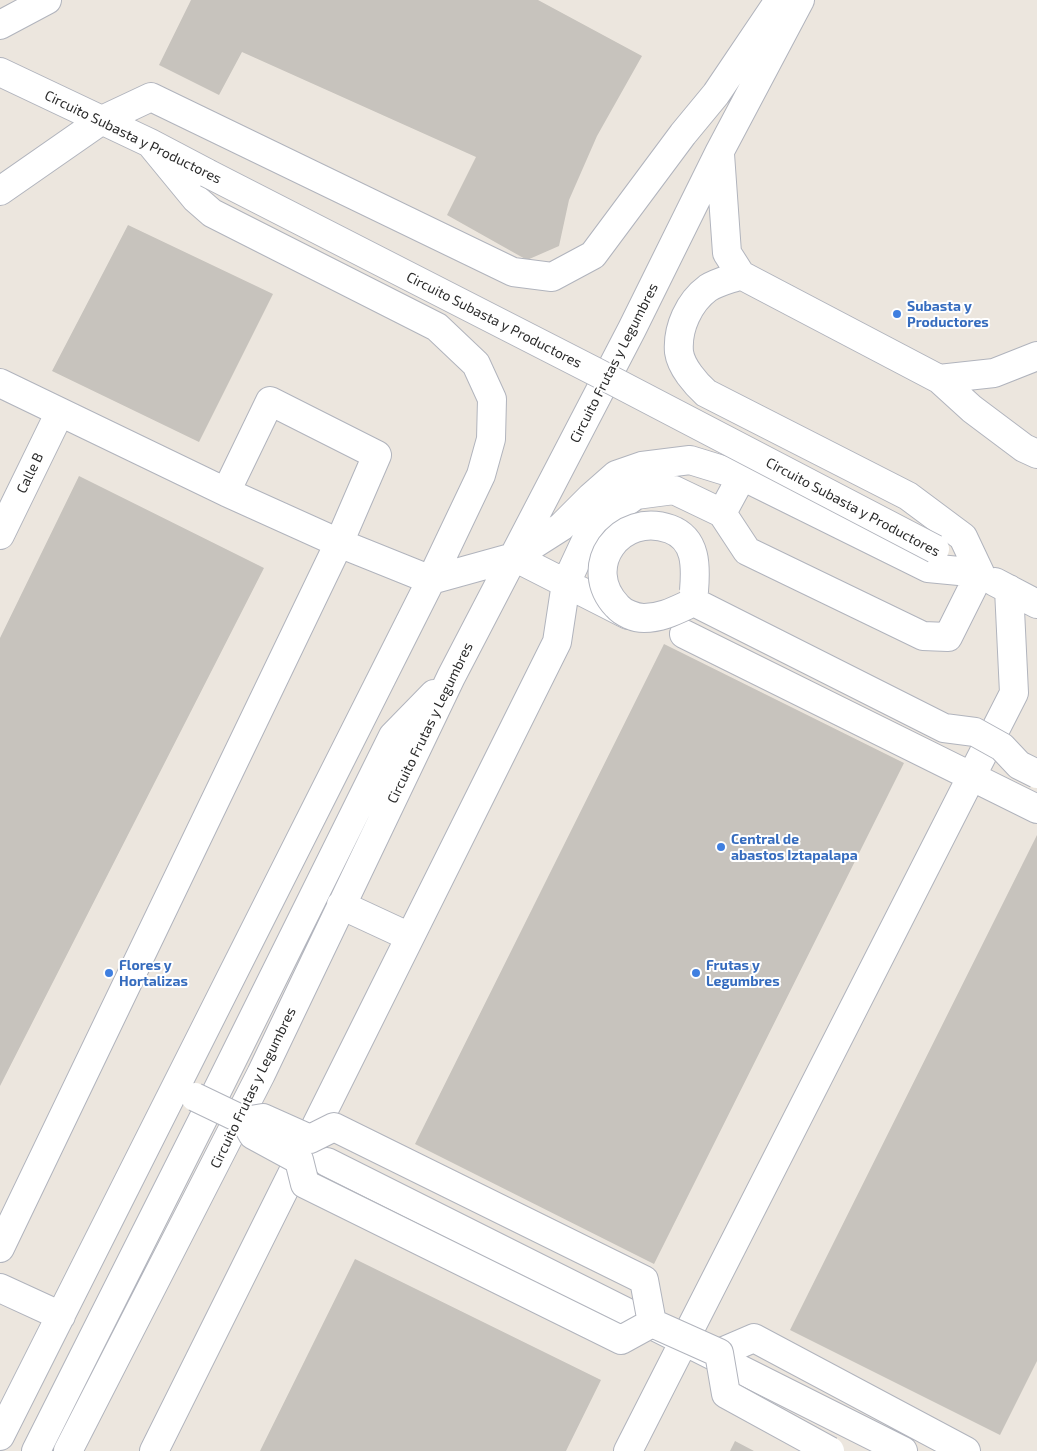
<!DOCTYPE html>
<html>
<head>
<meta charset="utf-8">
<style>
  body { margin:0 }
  canvas { display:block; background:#ece6de }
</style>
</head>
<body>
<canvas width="1037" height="1451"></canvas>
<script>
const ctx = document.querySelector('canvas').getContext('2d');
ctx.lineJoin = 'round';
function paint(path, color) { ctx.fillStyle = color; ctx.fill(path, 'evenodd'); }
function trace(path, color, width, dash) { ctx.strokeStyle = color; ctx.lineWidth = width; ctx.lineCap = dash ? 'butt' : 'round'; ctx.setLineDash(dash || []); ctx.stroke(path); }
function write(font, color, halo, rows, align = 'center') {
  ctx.font = font + ' "Exo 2",sans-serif'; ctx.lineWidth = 4; ctx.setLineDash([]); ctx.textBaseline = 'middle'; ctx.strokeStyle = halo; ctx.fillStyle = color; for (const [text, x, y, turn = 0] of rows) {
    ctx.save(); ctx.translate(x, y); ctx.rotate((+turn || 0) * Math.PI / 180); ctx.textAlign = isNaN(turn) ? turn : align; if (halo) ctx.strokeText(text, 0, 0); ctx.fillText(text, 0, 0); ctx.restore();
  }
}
paint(new Path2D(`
  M191,0H538L642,56L597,136L569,200L559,246L527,260L447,215L476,157L242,52L219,95L159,65Z
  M128,225L273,294L199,442L52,371Z
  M79,476L264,568L0,1086V638Z
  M664,644L904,763L654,1264L415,1144Z
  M1037,835V1361L1000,1435L790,1330Z
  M355,1259L601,1380L566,1451H260Z
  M735,1441L754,1451H730Z`), '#c7c3bd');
const minor = new Path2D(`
  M0,25L47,0
  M0,72L150,143L207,173
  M720,154L727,253L741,275L939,379L972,409L1024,448L1037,454
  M0,191L102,120L151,97L513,272L552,277L593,255L683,134L716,94L776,5L782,0
  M741,275C731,279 717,282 708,288C689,302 677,328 679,352C681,367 696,384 706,393L908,496L963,537L980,573
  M939,379L994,373L1037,356
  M0,383L226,492L339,543L431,580L514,557L561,527L591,497L616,475L642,466L690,460L742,476L928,568L980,573
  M742,476L722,513L747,551L923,636L948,637L980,573
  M0,535L60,412
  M514,557L628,615
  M995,582L1037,604
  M684,634L1037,809
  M341,905L410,937
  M327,1162L903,1451
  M0,1248L339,543L377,455L270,401L226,492
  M0,1288L61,1316
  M719,1353L754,1338L966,1451
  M0,1436L431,580L481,475L491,439L492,399L476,364L437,327L212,213L196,199L150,143
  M36,1451L210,1105L393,736L434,694
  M68,1451L261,1074L451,677L632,329L720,151L800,0
  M154,1451L557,642L566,583L587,538L611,513L636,495L674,490L722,513
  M628,1451L1014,693L1009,589`);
trace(minor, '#b1b4bd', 30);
trace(minor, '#fff', 28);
const minorBridge = new Path2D(`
  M207,173L596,372L935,549
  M694,591C696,567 697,539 670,529C620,511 580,567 617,606C623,613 635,618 644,618C663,618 678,609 694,602L944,728L975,732L1002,747L1019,765L1037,774
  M195,1097L245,1121L263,1118L310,1139L334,1127L644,1280L652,1323
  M245,1121L253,1135L299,1160L305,1184L621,1340L652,1323
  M652,1323L719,1353L726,1394L830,1451`);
trace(minorBridge, '#b1b4bd', 30, []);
trace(minorBridge, '#fff', 28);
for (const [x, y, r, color] of [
  [897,314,5,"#3f7fe0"],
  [721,847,5,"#3f7fe0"],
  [109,973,5,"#3f7fe0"],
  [696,973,5,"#3f7fe0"]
]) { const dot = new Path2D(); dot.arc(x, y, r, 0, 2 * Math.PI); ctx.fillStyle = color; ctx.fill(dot); trace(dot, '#fff', 2); }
write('14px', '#2b2b2b', '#fff', [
  ["Circuito Subasta y Productores",133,137,26],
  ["Circuito Subasta y Productores",494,320,27],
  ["Circuito Frutas y Legumbres",614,363,-63],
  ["Calle B",30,473,-64],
  ["Circuito Subasta y Productores",853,507,28],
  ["Circuito Frutas y Legumbres",430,723,-64],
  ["Circuito Frutas y Legumbres",253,1088,-64]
]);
write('bold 14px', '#366cbe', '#fff', [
  ["Subasta y",907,306],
  ["Productores",907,322],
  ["Central de",731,839],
  ["abastos Iztapalapa",731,855],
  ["Flores y",119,965],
  ["Hortalizas",119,981],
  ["Frutas y",706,965],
  ["Legumbres",706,981]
], 'left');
</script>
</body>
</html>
